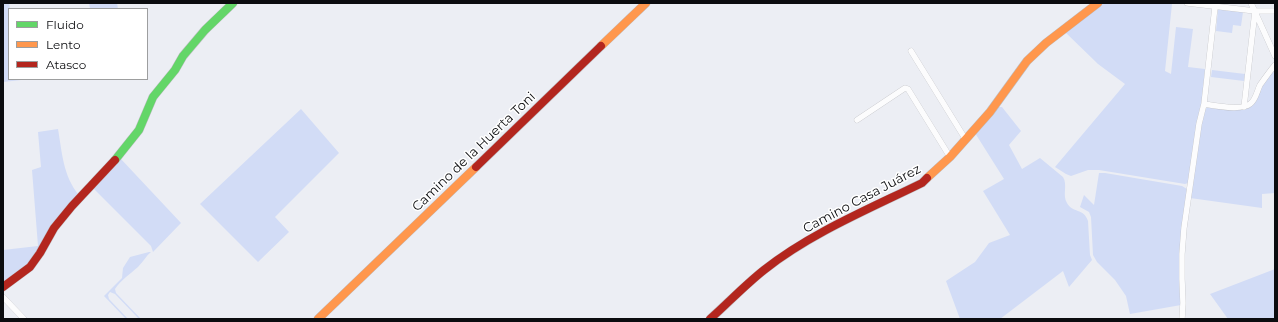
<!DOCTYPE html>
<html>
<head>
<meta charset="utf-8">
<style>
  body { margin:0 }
  #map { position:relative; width:1278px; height:322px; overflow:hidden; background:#eceef4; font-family:Montserrat,sans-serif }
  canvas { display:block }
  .frame { position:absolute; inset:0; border:4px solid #0b0c0f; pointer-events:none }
  .legend { position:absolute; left:8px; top:8px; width:140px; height:72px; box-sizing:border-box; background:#fff; border:1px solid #9d9e9f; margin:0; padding:5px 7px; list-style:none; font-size:12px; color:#0b0c0f }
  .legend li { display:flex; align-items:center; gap:8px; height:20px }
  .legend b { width:20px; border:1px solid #9d9e9f }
</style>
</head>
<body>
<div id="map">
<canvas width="1278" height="322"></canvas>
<div class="frame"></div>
<ul class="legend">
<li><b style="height:5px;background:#63d668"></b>Fluido</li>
<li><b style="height:5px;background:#ff974d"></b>Lento</li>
<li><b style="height:5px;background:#b3261e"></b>Atasco</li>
</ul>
</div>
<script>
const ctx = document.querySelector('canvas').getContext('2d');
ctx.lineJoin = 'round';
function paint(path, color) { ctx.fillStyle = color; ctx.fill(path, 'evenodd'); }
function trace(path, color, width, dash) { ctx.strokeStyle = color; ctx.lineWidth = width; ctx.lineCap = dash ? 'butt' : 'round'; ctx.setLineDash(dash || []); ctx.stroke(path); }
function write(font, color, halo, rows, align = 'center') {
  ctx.font = font + ' Montserrat,sans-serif'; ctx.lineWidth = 3; ctx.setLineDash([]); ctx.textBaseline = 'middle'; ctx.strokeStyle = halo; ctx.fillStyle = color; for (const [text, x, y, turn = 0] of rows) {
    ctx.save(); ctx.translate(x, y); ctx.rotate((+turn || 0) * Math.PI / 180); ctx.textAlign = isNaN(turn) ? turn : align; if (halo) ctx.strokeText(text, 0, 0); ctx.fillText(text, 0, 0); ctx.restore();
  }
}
paint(new Path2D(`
  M3,3H9L10,9H9V79H21V80L3,82Z
  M89,3H117L118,9H90Z
  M1103,3L1172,4L1165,71L1171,74L1176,27L1193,29L1188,67L1205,69L1203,100L1188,183L1185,184L1099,170H1088L1071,176L1066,174L1055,167L1125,84L1098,64L1064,31Z
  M1218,9L1243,12L1241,26L1233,25L1232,33L1216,31Z
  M1275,68V193L1262,194V208L1190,198L1203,111L1209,106H1250L1261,88Z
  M1212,70L1245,74L1244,81L1211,77Z
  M998,107H1002L1021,131L1009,145L1022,169L1040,158L1063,177C1068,185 1062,195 1067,203C1072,213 1084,208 1088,221L1090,255L1092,260L1069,287L1063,271L1000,319H960L946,281L975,262L989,243L1010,235L983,191L1004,179L975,133Z
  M301,109L339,153L275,217L289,232L258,262L200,204Z
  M58,129C62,152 63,176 79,195L37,256L3,284V250L38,246L32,170L41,167L38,132Z
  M120,158L181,223L153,252L151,246L93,188Z
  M1099,173H1105L1182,186L1187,189L1181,305L1130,314L1126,296L1115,280L1097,262L1093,255L1091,217L1089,212L1080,207L1084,195L1094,205Z
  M149,252H151C146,256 143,262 138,267C130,274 121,280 115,289L116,293L141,319H139L115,294L110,292L108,295L109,299L128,319H126L104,296L122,278L123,268L130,257Z
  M1275,269V319H1228L1210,294Z`), '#d2dcf6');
const street = new Path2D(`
  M1187,3L1255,11H1275
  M1251,3L1275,56
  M911,51L966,140
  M1204,104C1215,106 1242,111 1250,104C1256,100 1257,91 1260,85C1265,78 1270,71 1275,65
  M1244,107L1255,11
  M857,120L905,88L908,89L950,157
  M3,297L24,319
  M1182,319L1183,303L1182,279V254L1184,228L1199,124L1204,104L1215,7L1213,3`);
const fast = new Path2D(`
  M115,160L139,130L153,97L175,70L183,56L205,30L233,3`);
const slow = new Path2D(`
  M601,46L646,3
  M927,178L950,157L990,112L1027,61L1046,43L1098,3
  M318,319L476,167`);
const jam = new Path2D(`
  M476,167L601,46
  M3,287L30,267L40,253L54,228L72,206L115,160
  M710,319C728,303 745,285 764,270C811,233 869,209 922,183L927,178`);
trace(street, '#bdbec2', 6);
trace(fast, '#bdbec2', 9);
trace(slow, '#bdbec2', 9);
trace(jam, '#bdbec2', 9);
trace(street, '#fcfcfd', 5.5);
trace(fast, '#63d668', 8);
trace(slow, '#ff974d', 8);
trace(jam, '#b3261e', 8);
write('13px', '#0b0c0f', '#fff', [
  ["Camino de la Huerta Toni",474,152,-44],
  ["Camino Casa Juárez",862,199,-28]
]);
</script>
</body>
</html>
